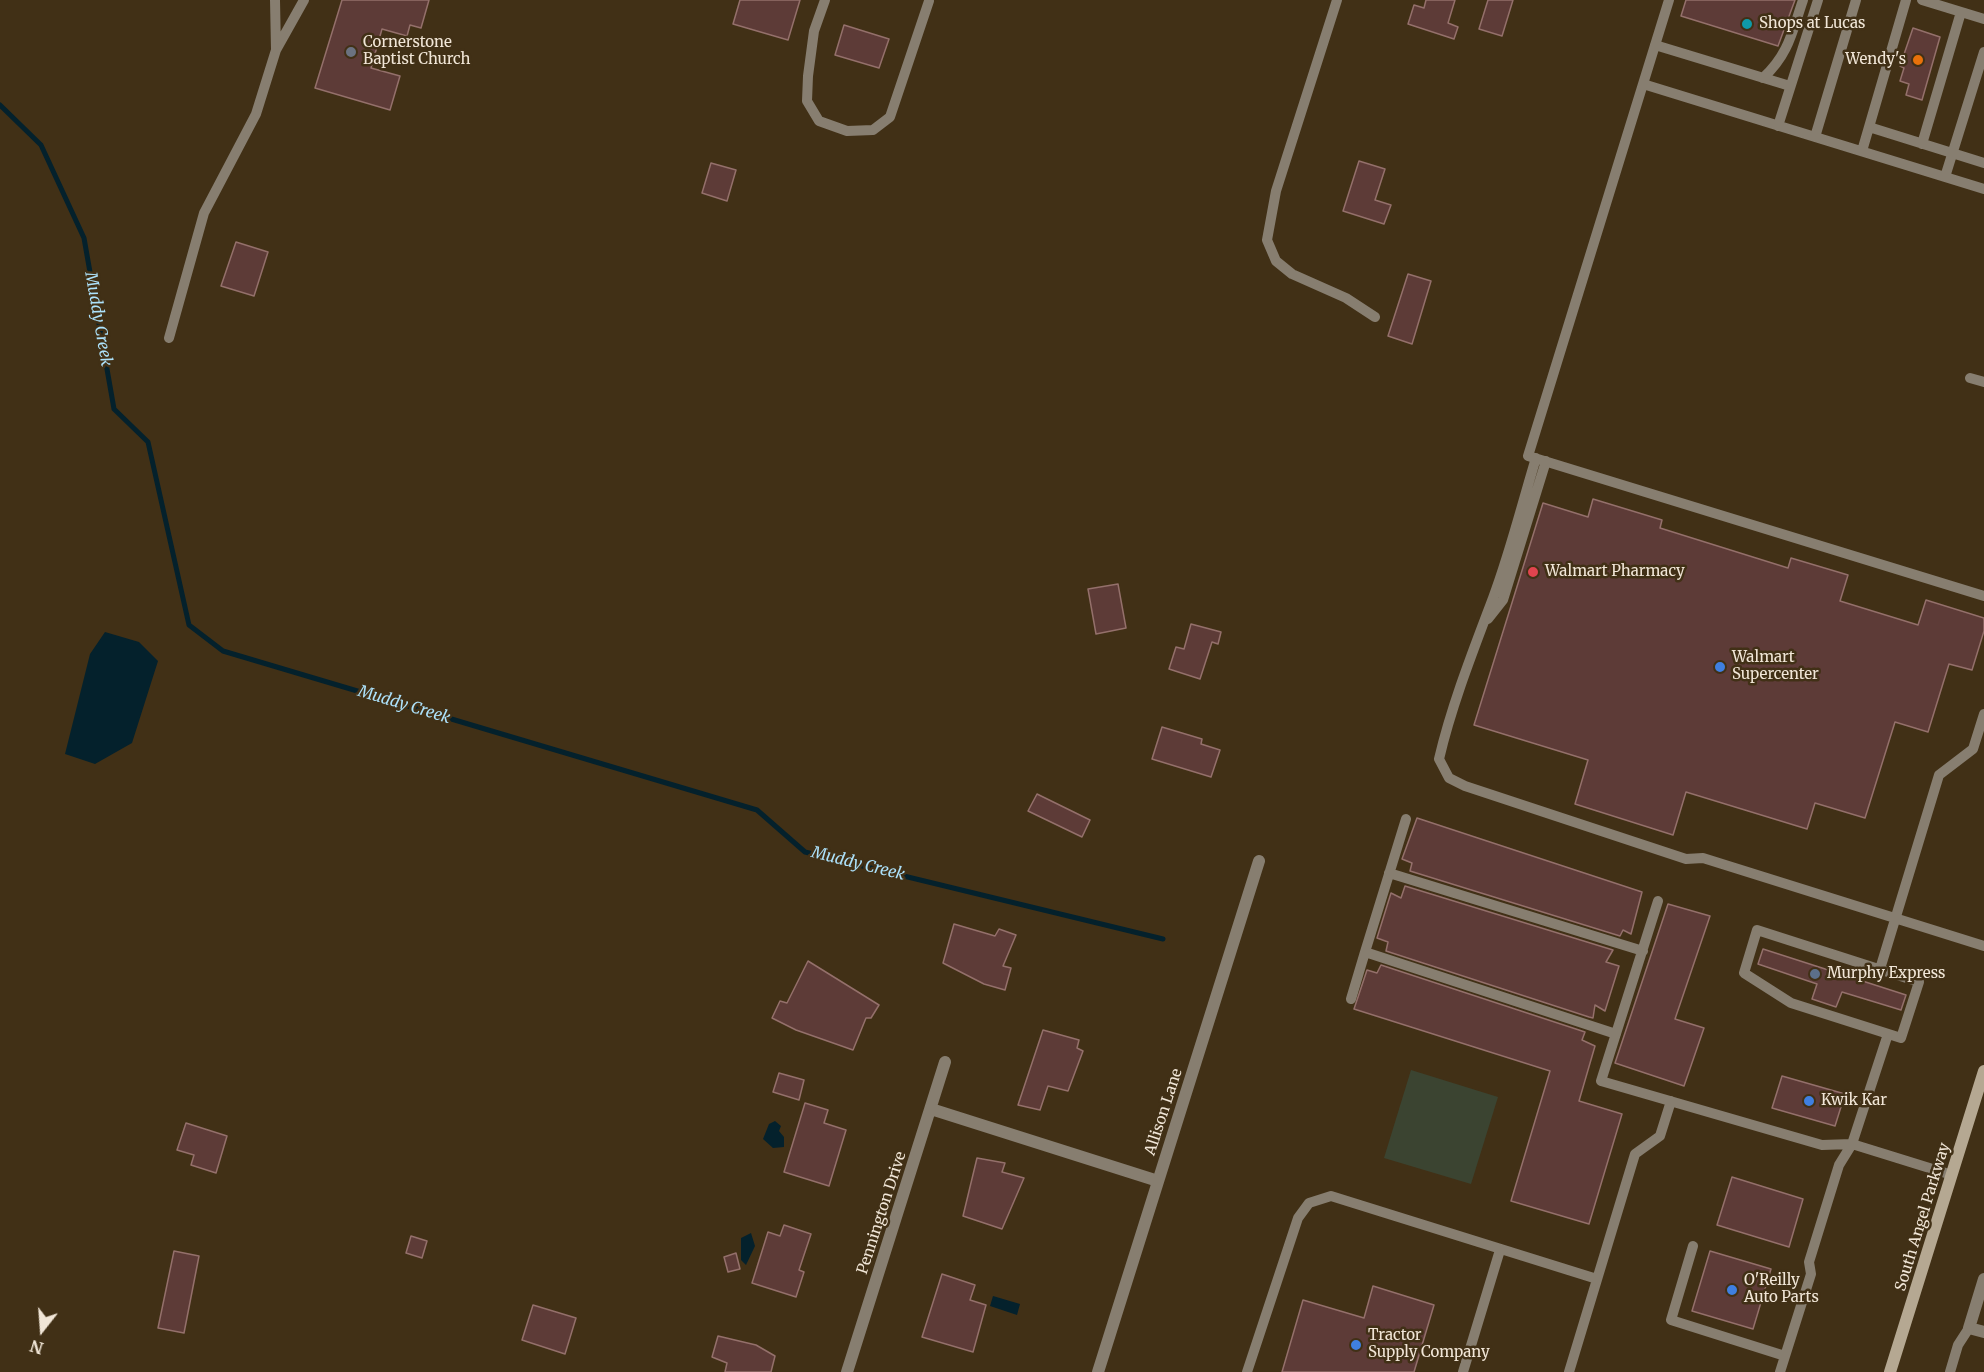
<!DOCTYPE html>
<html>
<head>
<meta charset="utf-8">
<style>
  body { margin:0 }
  #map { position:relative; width:1984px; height:1372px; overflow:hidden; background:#413016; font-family:Merriweather,serif }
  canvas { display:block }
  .north { position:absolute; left:12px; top:1300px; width:60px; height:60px; -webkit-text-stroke:4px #413016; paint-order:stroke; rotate:197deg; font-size:16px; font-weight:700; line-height:24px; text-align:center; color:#f1e6d7 }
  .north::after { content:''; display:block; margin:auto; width:21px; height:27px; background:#f1e6d7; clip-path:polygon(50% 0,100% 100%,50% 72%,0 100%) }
</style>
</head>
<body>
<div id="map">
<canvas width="1984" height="1372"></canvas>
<div class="north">N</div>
</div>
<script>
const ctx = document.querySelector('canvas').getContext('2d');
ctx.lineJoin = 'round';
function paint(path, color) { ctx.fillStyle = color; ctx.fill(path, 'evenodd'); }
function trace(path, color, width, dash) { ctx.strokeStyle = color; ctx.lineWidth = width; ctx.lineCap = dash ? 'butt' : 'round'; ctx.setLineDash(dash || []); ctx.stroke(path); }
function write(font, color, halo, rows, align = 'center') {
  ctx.font = font + ' Merriweather,serif'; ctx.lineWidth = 5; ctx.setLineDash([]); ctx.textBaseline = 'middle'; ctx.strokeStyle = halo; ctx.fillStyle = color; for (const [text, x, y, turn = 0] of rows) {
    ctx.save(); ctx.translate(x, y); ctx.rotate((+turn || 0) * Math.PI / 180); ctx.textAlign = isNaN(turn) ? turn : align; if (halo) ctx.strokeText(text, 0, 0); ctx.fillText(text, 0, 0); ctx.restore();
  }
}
paint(new Path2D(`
  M1411,1070L1498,1097L1471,1184L1384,1158Z`), '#3b4431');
paint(new Path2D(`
  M105,632L139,642L158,661L132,743L95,764L65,754L90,654Z
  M775,1121L781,1126L779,1131L784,1137V1147L773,1148L763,1139L769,1124Z
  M751,1233L755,1246L746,1265L741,1260V1238Z
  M993,1296L1020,1304L1017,1315L990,1306Z`), '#04212c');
trace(new Path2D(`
  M0,105L41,145L84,238L114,409L148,442L189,625L223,651L757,810L805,852L1163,939`), '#04212c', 5);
const building = new Path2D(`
  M342,0H429L421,28L410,25L407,36L382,29L371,68L400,76L390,110L315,88Z
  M740,0H800L788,40L733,24Z
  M1426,0H1455L1448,23L1458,27L1454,39L1408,24L1414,5L1424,8Z
  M1488,0H1513L1502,36L1479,29Z
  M1686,0H1795L1778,46L1681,16Z
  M844,25L889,39L879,68L835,55Z
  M1913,28L1940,37L1922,100L1906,95L1909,84L1900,81L1904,68L1900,66Z
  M1359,161L1385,169L1375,200L1391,205L1384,224L1343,211Z
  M711,163L736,170L727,201L702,193Z
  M236,242L268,252L254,296L221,286Z
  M1408,274L1431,281L1412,344L1388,336Z
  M1593,499L1662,520L1660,528L1788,568L1791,558L1848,575L1840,601L1918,625L1926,600L1984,618V631L1972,670L1949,664L1928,732L1895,722L1865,818L1815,803L1807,829L1686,792L1673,835L1575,804L1588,760L1474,725L1543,503L1588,517Z
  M1118,584L1126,628L1096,634L1088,589Z
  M1191,624L1221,632L1218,644L1212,642L1200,679L1169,669L1176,647L1184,649Z
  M1162,727L1202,739L1201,744L1220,750L1211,777L1152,759Z
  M1037,794L1090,820L1082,837L1028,811Z
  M1417,818L1642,892L1631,934L1623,930L1620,936L1410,871L1412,863L1402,859Z
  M1405,886L1613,950L1606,962L1619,966L1605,1011L1595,1005L1593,1018L1589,1017L1386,951L1388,942L1377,938L1391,893L1401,898Z
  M1668,904L1710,916L1675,1019L1704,1028L1684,1086L1615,1063Z
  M954,924L995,936L999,929L1016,935L1003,966L1011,968L1005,990L984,984L943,963Z
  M1763,949L1906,995L1901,1010L1842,992L1836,1007L1812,999L1817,984L1758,964Z
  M808,961L879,1005L871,1018H866L853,1050L796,1030L772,1018L780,1001L787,1003Z
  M1381,965L1585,1032L1582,1040L1595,1046L1579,1101L1622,1114L1589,1224L1511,1201L1550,1071L1354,1009L1367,970L1377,973Z
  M1043,1030L1079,1040L1077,1048L1083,1051L1068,1091L1048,1086L1040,1110L1018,1105Z
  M779,1073L804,1080L799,1100L773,1092Z
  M1782,1076L1845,1094L1835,1126L1772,1108Z
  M805,1103L828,1110L824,1123L846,1130L829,1186L784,1172Z
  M186,1123L227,1136L216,1173L191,1165L194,1155L177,1150Z
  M977,1158L1005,1163L1002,1172L1024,1178L1002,1229L963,1216Z
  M1732,1177L1803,1199L1789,1247L1717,1225Z
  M784,1225L811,1234L799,1270L804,1272L796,1297L752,1283L768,1232L780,1236Z
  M411,1236L427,1241L422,1258L406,1253Z
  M174,1251L199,1256L184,1333L158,1328Z
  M1710,1251L1771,1269L1753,1329L1692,1311Z
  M736,1253L740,1269L728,1272L724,1257Z
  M942,1274L975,1285L970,1300L986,1305L973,1352L922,1337Z
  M1373,1286L1434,1305L1414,1372H1282L1303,1300L1364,1318Z
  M533,1305L576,1318L565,1354L522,1340Z
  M718,1336L756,1345L775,1356L771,1372H725L727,1363L712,1357Z`);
paint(building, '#5d3b37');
trace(building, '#94706b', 1.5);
trace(new Path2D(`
  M275,0L276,50L304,0
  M825,0L814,31L808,76L807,101L819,121L847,131L873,130L890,117L929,1
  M1337,0L1276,191L1267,240L1276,261L1292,274L1346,298L1375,317
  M1906,0L1869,127L1984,163
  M1922,0L1984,19
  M1655,45L1790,86
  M1763,78C1789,54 1792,32 1803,0
  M1643,84L1669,0
  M1778,126L1818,0
  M1815,137L1856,0
  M1922,144L1961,12
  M1862,151L1869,127
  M1945,177L1984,52
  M1984,189L1643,84L1528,456L1984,596
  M169,338L204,213L256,114L276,50
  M1970,378L1984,382
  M1536,458C1522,504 1510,553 1493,598C1473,651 1452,704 1439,759L1449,778L1465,786L1686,859L1703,858L1984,946
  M1488,619L1503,600L1546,461
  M1389,873L1643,951
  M1658,901L1601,1081L1822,1145L1852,1144L1952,1175
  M1757,930L1919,982L1901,1038L1791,1003L1744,973Z
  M1365,952L1406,819
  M1880,969L1939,775L1973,749L1984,714
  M1351,999L1365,952L1616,1034
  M1693,1246L1671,1320L1785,1356
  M1247,1372L1298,1218L1309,1203L1331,1196L1597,1279
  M1463,1372L1500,1250
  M1569,1372L1635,1154L1660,1136L1671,1101
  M1780,1372L1811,1274L1809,1262L1839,1165L1852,1144L1888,1034
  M1950,1372L1958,1345L1969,1328`), '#877e70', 10);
trace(new Path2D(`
  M931,1109L1158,1181
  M1984,1279L1969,1328L1984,1332
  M847,1372L945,1062
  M1098,1372L1259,861`), '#877e70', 12);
trace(new Path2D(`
  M1890,1372L1984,1071`), '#b5a892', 12);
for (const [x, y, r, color] of [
  [1747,24,6,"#0f9aa8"],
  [351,52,6,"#6b7280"],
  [1918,60,6,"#e8710a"],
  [1533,572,6,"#e0444e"],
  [1720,667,6,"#3f7fe0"],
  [1815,974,6,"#5c6f8a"],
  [1809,1101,6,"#3f7fe0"],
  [1732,1290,6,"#3f7fe0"],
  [1356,1345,6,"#3f7fe0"]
]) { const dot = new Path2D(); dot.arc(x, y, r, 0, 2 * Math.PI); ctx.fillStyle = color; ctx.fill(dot); trace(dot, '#413016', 2); }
write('15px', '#f1e6d7', '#413016', [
  ["Shops at Lucas",1759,24],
  ["Cornerstone",363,43],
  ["Baptist Church",363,60],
  ["Wendy's",1906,60,"right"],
  ["Walmart Pharmacy",1545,572],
  ["Walmart",1732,658],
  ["Supercenter",1732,675],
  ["Murphy Express",1827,974],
  ["Kwik Kar",1821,1101],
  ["O'Reilly",1744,1281],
  ["Auto Parts",1744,1298],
  ["Tractor",1368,1336],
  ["Supply Company",1368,1353]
], 'left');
write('15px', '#f1e6d7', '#413016', [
  ["Allison Lane",1164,1112,-72],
  ["Pennington Drive",882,1213,-72],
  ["South Angel Parkway",1923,1217,-73]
]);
write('italic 16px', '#ade2fb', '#413016', [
  ["Muddy Creek",98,319,80],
  ["Muddy Creek",404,705,17],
  ["Muddy Creek",858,864,14]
]);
</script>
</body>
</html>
